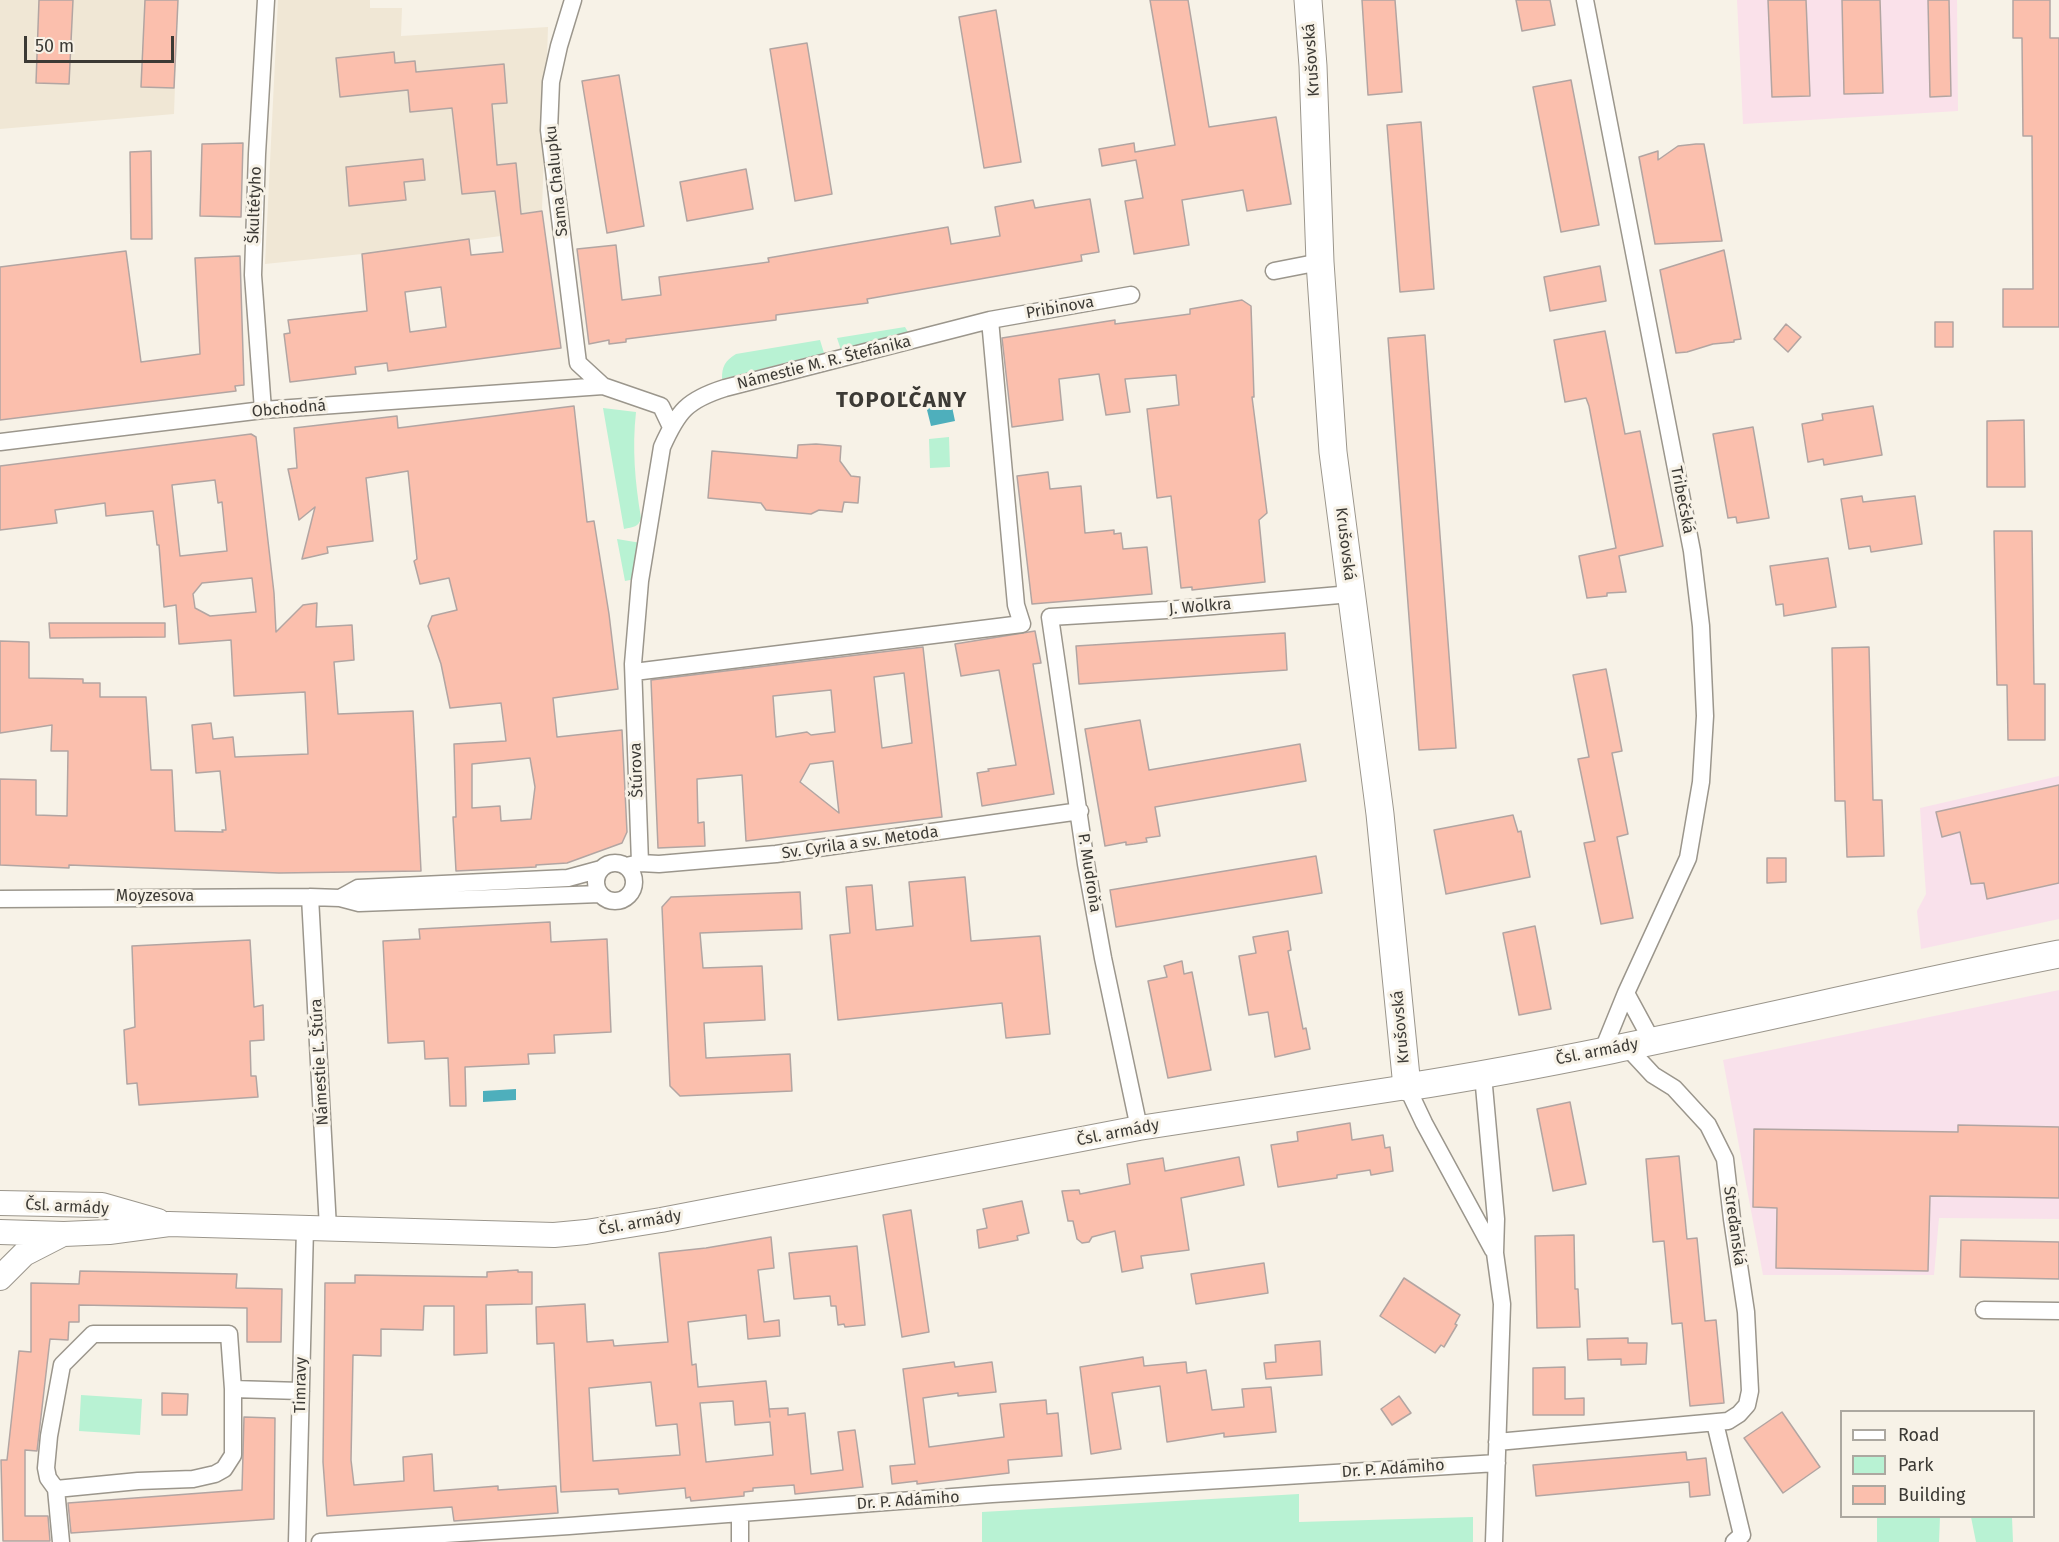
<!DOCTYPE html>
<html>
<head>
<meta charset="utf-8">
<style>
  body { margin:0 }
  #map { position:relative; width:2059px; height:1542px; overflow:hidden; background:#f7f2e7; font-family:"Fira Sans",sans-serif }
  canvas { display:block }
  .legend { position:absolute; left:1840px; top:1410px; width:195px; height:108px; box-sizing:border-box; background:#f7f2e7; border:2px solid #aca8a0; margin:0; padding:8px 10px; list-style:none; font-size:18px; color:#3c3a35 }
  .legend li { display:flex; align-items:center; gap:12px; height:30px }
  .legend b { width:30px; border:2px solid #aca8a0 }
  .scale { position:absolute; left:24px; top:36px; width:150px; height:27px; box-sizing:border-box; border:3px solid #3c3a35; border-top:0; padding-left:8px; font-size:18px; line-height:21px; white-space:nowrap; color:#3c3a35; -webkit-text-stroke:4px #f7f2e7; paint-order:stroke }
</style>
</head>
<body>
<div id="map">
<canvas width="2059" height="1542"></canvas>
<ul class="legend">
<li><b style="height:8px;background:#fff"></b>Road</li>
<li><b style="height:16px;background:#b8f2d3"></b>Park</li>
<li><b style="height:16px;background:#fbbfad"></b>Building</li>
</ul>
<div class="scale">50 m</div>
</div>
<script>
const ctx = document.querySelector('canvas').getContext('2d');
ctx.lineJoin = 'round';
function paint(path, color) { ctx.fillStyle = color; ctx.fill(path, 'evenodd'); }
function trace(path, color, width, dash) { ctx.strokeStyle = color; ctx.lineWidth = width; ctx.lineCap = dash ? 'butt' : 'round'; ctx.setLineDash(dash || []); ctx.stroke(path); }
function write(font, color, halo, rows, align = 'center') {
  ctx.font = font + ' "Fira Sans",sans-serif'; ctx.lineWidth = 6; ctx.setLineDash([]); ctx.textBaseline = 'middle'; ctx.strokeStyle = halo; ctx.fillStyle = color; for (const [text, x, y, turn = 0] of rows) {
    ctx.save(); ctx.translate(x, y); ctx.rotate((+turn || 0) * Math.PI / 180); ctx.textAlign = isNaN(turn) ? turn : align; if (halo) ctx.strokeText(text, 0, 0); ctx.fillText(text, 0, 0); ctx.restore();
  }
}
paint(new Path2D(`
  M2059,776V919L1921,949L1917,911L1926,894L1920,808Z
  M2059,990V1219L1939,1218L1934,1275H1763L1723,1060Z`), '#f9e1eb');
paint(new Path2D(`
  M1737,0H1957L1958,111L1743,124Z`), '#fae1ea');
paint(new Path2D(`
  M0,0H178L174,114L0,129Z
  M278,0H370V8H402L401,36L548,27L542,211L499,216L501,236L362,254L265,264Z`), '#f0e7d5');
paint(new Path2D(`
  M905,327L908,332L841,350L837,338Z
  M820,340L824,353L722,379C722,366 725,361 736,354Z
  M603,408L636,412C632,448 635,482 641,518C639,527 633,527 624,529Z
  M949,437L950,467L930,468L929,439Z
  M617,539L641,543L635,579L625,581Z
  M81,1395L142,1399L140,1435L79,1431Z
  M1299,1494V1522L1473,1517V1542H982V1512Z
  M1877,1517H1940L1939,1542H1877Z
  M1971,1517H2012L2013,1542H1976Z`), '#b8f2d3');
paint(new Path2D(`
  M950,397L955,421L931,426L925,402Z
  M516,1089V1100L483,1102V1091Z`), '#4eafbc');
const building = new Path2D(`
  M39,0H73L69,84L36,83Z
  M145,0H178L174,88L141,87Z
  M1150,0H1188L1209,127L1276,117L1291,204L1247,211L1243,190L1182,200L1189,245L1134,254L1125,201L1143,198L1136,160L1102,166L1099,149L1134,143L1135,152L1175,145Z
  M1362,0H1395L1402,92L1368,95Z
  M1516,0H1550L1555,25L1522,31Z
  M1768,0H1806L1810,96L1772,97Z
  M1842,0H1880L1883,93L1844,94Z
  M1928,0H1949L1951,96L1930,97Z
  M2013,0H2050V38H2059V327H2003V289H2033L2032,136H2023L2022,38H2013Z
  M996,10L1021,162L984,168L959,17Z
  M807,43L832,194L795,201L770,49Z
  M394,52L395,63L415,61L416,72L504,64L507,103L492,104L497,165L516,163L521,214L542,211L561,348L388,371L387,363L355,367L356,374L290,382L284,334L290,333L288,320L367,311L362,254L469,239L471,255L503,252L495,191L462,194L452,108L410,112L408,90L340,97L336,58ZM441,287L446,327L410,332L405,292Z
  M619,75L644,226L607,233L582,81Z
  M1571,80L1599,225L1561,232L1533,87Z
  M1421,122L1434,289L1400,292L1387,125Z
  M243,143L241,217L200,216L202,144Z
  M1696,144H1704L1722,241L1655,244L1639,157L1658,151V160L1678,146Z
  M151,151L152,239H131L130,152Z
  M423,159L425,180L404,182L406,200L349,206L346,167Z
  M746,169L753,209L687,221L680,182Z
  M1090,199L1099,252L1081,255L1082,261L867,299L868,303L776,315V320L626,339V342L609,344V340L589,344L577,249L616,245L622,300L661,295L659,277L769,262L768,258L948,227L951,244L1000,236L995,207L1033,200L1035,208Z
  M1724,250L1741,339L1734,340V342L1713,344L1687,352L1676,353L1660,270Z
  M126,251L141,362L200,354L195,258L240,256L244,385L235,386L236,391L0,420V267Z
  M1600,266L1606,301L1550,311L1544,277Z
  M1242,300L1251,306L1254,397H1252L1267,513L1259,520L1265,582L1192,590V587L1181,588L1171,496L1157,498L1147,409L1179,405L1176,375L1125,379L1130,412L1106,415L1099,374L1059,379L1063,420L1012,427L1002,338L1115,320V324L1190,314V309Z
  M1935,322H1953V347H1935Z
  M1786,324L1801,337L1788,352L1774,339Z
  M1605,331L1625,434L1640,431L1663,546L1619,556L1626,592L1607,593V596L1587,598L1579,556L1616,548L1589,406L1586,398L1565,402L1554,340Z
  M1425,335L1456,748L1419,750L1388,338Z
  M574,406L587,522L594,521L609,614L618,689L553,698L557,737L622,730L627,832L622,843L567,863L536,865V867L456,871L453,817H456L454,744L506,741L501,703L450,708L441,664L428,626L432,616L457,610L449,578L420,584L414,561L417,559L408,471L366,478L373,541L327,547L328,553L302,559L315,507L299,520L288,469L297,468L294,428L397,416L398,428ZM530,758L535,787L531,819L501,821L500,806L472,808V764Z
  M1873,406L1882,455L1824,465L1823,459L1808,462L1802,424L1823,420L1822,414Z
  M2024,420L2025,487H1987V421Z
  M1753,427L1769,518L1737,523L1736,517L1728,518L1713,434Z
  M251,434L256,437L274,593L276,632L303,605L317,603L316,627L352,625L354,660L334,662L338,714L413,711L421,871L279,873L69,865V868L0,865V779L36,780V815L67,816L68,751H51L52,725L0,733V641L29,642V678L83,679V683H100V697H146L151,770H172L175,831L223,832L222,830H226L220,771L196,773L192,725L211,723L213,739L233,737L235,757L308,754L305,692L234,696L231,640L179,644L176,605L164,607L159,545H157L153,511L106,516L105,503L55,510L57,523L0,530V466ZM215,480L218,503L222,502L227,551L180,556L172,485ZM252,578L256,612L210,616L195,608L193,594L202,583Z
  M816,444L841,446L840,461L851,476L860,477L858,503L844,502L842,512L819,510L811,514L766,510L761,503L708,498L712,451L797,458L798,445Z
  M1048,472L1050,489L1081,486L1085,533L1114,530V534L1121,533L1123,549L1147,547L1152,594L1032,604L1017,476Z
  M1862,496L1863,502L1915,496L1922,544L1871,552L1870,546L1849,549L1841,499Z
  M1994,531H2032L2034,684H2045V740H2008L2007,685H1997Z
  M1828,558L1836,607L1784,616L1783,604L1776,605L1770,566Z
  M49,623H165V637L50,638Z
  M1035,631L1041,663L1033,664L1054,794L982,806L977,773L989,771L988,769L1016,765L999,670L961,676L955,644Z
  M1285,633L1287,670L1079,684L1076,646Z
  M923,647L942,817L746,841L742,775L697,779L698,823L704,822L705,846L658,848L651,680ZM904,673L912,743L882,748L874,677ZM831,690L835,732L811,735L807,732L776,737L773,696ZM833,761L839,813L800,782L810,764Z
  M1869,647L1873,800H1882L1884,856L1847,857L1845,801H1835L1832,648Z
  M1606,669L1622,751L1612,753L1628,834L1617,837L1633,918L1601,924L1584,843L1595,841L1578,759L1589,757L1573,675Z
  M1140,720L1149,770L1300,744L1306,781L1155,807L1160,836L1146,838L1147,842L1134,844L1126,845V842L1105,846L1085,729Z
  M2059,785V883L1987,899L1984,883L1971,884L1960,832L1942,837L1936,812Z
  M1513,815L1518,832L1521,831L1530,877L1446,894L1434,830Z
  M1316,856L1322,893L1116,927L1110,890Z
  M1767,858H1786V882L1767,883Z
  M965,877L971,941L1040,936L1050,1034L1006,1038L1002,1003L838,1020L830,935L850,933L846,887L872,885L876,930L913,926L909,882Z
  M800,892L802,929L700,933L703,968L762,966L765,1020L704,1023L706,1058L790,1054L792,1091L680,1096L670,1086L662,907L671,897Z
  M550,922L551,942L607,939L611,1032L554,1035L555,1053L528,1054L529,1064L465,1067L466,1106H450L448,1058L425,1059L424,1041L388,1043L383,941L420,939L419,929Z
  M1535,926L1551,1009L1519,1015L1503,933Z
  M1288,931L1291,950L1288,951L1303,1029L1306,1028L1310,1049L1275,1057L1268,1012L1249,1015L1239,956L1256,953L1253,937Z
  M250,940L254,1007L263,1005L264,1040L250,1041L251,1076H256L258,1097L139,1105L137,1083L127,1084L124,1030L135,1027L132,946Z
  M1182,961L1184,974L1192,972L1211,1070L1168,1078L1148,981L1167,977L1164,966Z
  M1570,1102L1586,1184L1553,1191L1537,1109Z
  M1350,1123L1352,1140L1383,1135L1385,1148L1390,1147L1393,1171L1371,1175L1370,1170L1337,1175V1178L1330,1179L1278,1187L1271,1145L1298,1141L1297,1132Z
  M1958,1125L2059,1127V1198L1930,1196L1928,1271L1776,1268L1777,1208L1753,1207L1754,1129L1958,1132Z
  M1679,1156L1687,1239L1697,1238L1705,1321L1716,1320L1724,1403L1690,1406L1682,1323L1672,1324L1664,1241L1653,1242L1646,1159Z
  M1239,1157L1244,1185L1181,1198L1189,1250L1141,1256L1143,1268L1122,1272L1115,1231L1092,1237L1089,1242L1082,1243L1077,1239L1073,1221H1068L1062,1191L1079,1190L1080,1194L1130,1184L1127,1164L1163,1158L1165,1171Z
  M1022,1201L1029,1233L1017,1236L1018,1240L979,1248L977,1230L987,1228L983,1209Z
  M911,1210L929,1332L902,1337L883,1215Z
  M1574,1235L1575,1289H1578L1580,1327L1537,1328L1535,1236Z
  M771,1237L774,1268L758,1270L764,1322L779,1320L780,1336L748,1339L746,1315L688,1322L692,1365L696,1364L698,1387L766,1381L770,1417L769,1409L788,1408V1415L805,1413L811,1474L843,1470L838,1432L855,1430L863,1487L795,1494L794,1485L753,1488V1491L744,1492V1496L691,1501L690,1497L686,1498L685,1488L619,1494L618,1489L561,1492L554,1343L537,1344L536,1307L585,1304L587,1342L613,1340L614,1346L668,1342L659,1253L706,1248ZM651,1382L656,1426L677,1424L680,1455L593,1461L589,1388ZM733,1401L735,1425L770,1422L773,1455L706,1462L700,1403Z
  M1961,1240L2059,1242V1279L1960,1277Z
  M857,1246L865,1325L845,1327L844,1324L838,1325L836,1306H831L830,1296L794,1299L789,1253Z
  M1264,1263L1268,1293L1196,1304L1191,1274Z
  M518,1270V1272H532V1304L486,1305L487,1353L454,1355V1306H424L423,1330L381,1329V1356L353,1355L351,1460L354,1485L404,1481L403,1457L432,1454L434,1491L498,1486V1490L556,1486L558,1513L454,1521L452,1507L327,1516L323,1462L325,1283H355V1275L487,1277V1272Z
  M80,1271L237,1274L236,1288L282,1289L281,1342H247V1308L79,1305V1322H69L68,1340L50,1339L37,1451L25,1450V1516H48L50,1541H3L1,1460H7L19,1351L31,1352V1283L79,1284Z
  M1404,1278L1460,1315L1455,1324L1457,1325L1444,1347L1441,1345L1435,1353L1380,1316Z
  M1628,1338V1343H1647L1646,1364L1621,1365V1359L1588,1360L1587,1339Z
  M1320,1341L1322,1375L1266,1379L1264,1363L1276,1362L1275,1345Z
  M1143,1357L1144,1366L1186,1362L1187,1373L1206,1370L1212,1410L1244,1407L1242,1389L1271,1387L1276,1432L1224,1437V1433L1167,1442L1160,1386L1112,1393L1121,1449L1091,1454L1080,1367Z
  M954,1362L955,1367L992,1362L996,1392L958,1396V1393L923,1398L929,1447L1004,1437L1000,1404L1046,1400L1047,1414L1058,1413L1062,1456L1008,1460L1009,1473L917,1484V1481L892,1484L890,1466L915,1464L903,1369Z
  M1565,1367V1399L1584,1398V1415H1533V1368Z
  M162,1393L188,1394L187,1415H162Z
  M1399,1396L1411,1413L1392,1425L1381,1409Z
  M1782,1412L1820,1467L1783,1493L1744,1438Z
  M244,1417L275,1418L274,1519L71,1533L68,1503L242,1490Z
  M1686,1452L1687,1460L1706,1458L1710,1495L1690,1497L1689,1482L1536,1496L1533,1465Z`);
paint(building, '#fbbfad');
trace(building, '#b2a5a2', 1.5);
const street = new Path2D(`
  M573,0L559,46L551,82L549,130L578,363L603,386
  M1585,0L1692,551L1701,626L1705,716L1701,782L1688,858L1626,993L1602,1052
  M1274,271L1320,262
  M263,410L253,275L257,154L266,0
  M0,442L263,410L603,386L661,406L671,427
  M634,672L1022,624L1016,605L990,320
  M640,863L659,864L776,854L1080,811
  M596 882a19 19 0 1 1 38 0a19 19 0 1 1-38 0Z
  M626,866L640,863L633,664L640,581L662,447C678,411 687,400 725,388L990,320L1131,295
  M310,897L328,1228
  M340,898L358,888L568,878L601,869
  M0,899L310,897L340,898L359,903L600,894
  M1626,993L1652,1041
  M1483,1075L1496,1219L1495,1253L1502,1304L1494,1542
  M1407,1087L1424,1123L1493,1250
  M1139,1128L1103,958L1086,864L1050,617L1167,610L1351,594
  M1984,1310L2059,1311
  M1715,1423L1742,1535L1734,1542
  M1497,1442L1728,1421L1739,1414L1747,1405L1750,1391L1746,1312L1732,1219L1725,1159L1708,1125L1674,1088L1653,1075L1627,1047
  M56,1489L138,1481L193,1479L215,1474L224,1469L233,1455V1389
  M740,1514V1542
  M61,1542L56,1489L48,1478L46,1468L49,1436L62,1365L93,1334H229L233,1389L301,1391
  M297,1542L305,1228
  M320,1542L569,1526L992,1494L1497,1463`);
const secondary = new Path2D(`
  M0,1203L102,1205L158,1221
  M0,1232L64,1234L109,1232L169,1224L554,1235L586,1232L661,1220L1139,1128L1407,1087
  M0,1278L24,1254L61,1235`);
const primary = new Path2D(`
  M1308,0L1313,66L1320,262L1333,452L1380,814L1407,1087C1626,1053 1841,997 2059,954`);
trace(street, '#9b968c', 19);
trace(secondary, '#9b968c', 26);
trace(primary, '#9b968c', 29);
trace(street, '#fff', 16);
trace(secondary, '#fff', 24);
trace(primary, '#fff', 27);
write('16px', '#3c3a35', '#f7f2e7', [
  ["Krušovská",1312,60,-94],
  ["Sama Chalupku",557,181,-96],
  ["Škultétyho",255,205,-88],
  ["Pribinova",1060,308,-10],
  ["Námestie M. R. Štefánika",824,363,-14],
  ["Obchodná",289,409,-5],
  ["Tribečská",1682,500,79],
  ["Krušovská",1345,544,83],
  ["J. Wolkra",1200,607,-5],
  ["Štúrova",637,770,-92],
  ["Sv. Cyrila a sv. Metoda",860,843,-8],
  ["P. Mudroňa",1089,873,81],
  ["Moyzesova",155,897],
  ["Krušovská",1401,1027,-95],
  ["Čsl. armády",1597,1052,-11],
  ["Námestie Ľ. Štúra",320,1062,-93],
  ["Čsl. armády",1118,1133,-11],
  ["Čsl. armády",67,1207,3],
  ["Čsl. armády",640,1223,-10],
  ["Streďanská",1734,1226,82],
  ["Timravy",301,1385,-89],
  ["Dr. P. Adámiho",1393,1469,-4],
  ["Dr. P. Adámiho",908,1501,-4]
]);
ctx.letterSpacing = '1.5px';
write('bold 22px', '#3c3a35', '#f7f2e7', [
  ["TOPOĽČANY",902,401]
]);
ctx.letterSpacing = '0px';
</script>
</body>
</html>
